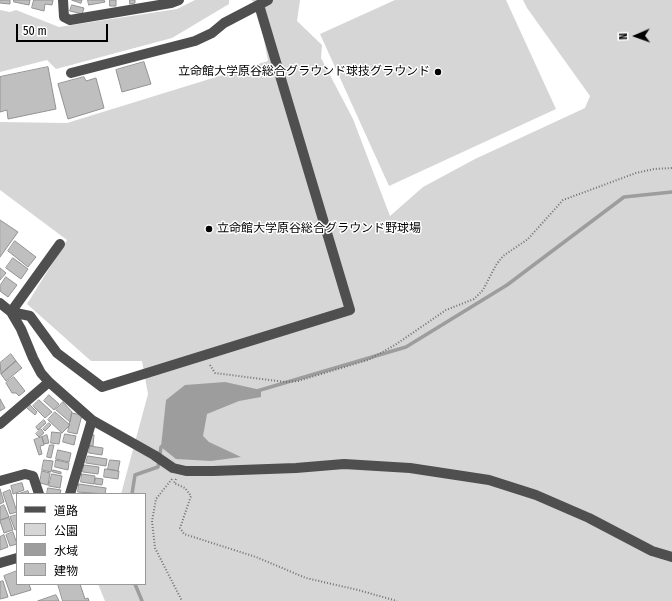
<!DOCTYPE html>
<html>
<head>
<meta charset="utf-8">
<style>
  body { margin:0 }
  #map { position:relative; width:672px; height:601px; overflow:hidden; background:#fff; font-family:"Fira Sans Condensed","Noto Sans JP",sans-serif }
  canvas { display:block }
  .legend { position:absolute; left:16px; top:493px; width:130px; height:92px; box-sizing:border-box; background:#fff; border:1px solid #999; margin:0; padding:5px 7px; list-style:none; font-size:12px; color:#000 }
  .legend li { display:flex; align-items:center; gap:8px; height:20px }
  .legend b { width:20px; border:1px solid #999 }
  .north { position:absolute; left:616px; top:16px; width:40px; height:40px; -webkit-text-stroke:3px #fff; paint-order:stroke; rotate:268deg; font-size:11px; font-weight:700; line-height:16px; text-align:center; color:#000 }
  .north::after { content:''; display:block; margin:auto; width:14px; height:18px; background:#000; clip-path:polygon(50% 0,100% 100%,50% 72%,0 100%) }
  .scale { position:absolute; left:16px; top:24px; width:92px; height:18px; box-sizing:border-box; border:2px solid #000; border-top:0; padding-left:5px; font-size:12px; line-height:14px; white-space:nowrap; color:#000; -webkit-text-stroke:3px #fff; paint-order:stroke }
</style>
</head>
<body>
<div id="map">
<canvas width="672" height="601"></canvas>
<ul class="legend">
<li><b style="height:5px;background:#4f4f4f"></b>道路</li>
<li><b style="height:11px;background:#d6d6d6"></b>公園</li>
<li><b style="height:11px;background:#9d9d9d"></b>水域</li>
<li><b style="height:11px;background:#bfbfbf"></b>建物</li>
</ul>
<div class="north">N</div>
<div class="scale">50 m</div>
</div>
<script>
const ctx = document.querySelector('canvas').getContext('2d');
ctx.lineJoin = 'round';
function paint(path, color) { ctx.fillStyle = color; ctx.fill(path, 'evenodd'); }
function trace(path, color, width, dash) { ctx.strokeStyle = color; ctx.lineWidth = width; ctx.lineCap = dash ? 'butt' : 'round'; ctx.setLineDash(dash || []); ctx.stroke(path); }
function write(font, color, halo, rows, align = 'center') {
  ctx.font = font + ' "Fira Sans Condensed","Noto Sans JP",sans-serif'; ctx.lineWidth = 3; ctx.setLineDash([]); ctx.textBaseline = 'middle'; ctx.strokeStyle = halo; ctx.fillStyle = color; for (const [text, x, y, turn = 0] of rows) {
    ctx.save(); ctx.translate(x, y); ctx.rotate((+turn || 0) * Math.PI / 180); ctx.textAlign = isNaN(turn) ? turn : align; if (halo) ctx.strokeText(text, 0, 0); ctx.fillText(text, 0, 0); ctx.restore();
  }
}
paint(new Path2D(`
  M195,0H229V4L172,38L56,69L47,60L0,72V10L10,12L16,10L59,27L177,9Z
  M251,0H300L297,21L322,45L321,58L353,119L390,216L423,187L475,159L585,108L590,96L527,8L523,0H672V601H105L98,584H145V494H121L148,394L142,361H91L27,304L67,240L0,190V122L67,123L268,61L257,4Z
  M395,0H506L556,109L389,186L320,34Z`), '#d6d6d6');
paint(new Path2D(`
  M225,382L261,390V397L239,401L207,414L203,436L209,442L241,457L211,461L176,459L161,447L166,400L185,385Z`), '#9d9d9d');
trace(new Path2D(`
  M257,391L406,347L507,285L624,197L672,192
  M132,494L135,475L158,467L161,447L164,445
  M135,584L142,601`), '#9d9d9d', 3.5);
const building = new Path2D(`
  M0,0H10V4L0,3Z
  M14,0H30L29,5L14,2Z
  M34,0H53L52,5L45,4L44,11L32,8Z
  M72,0H82L81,3Z
  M88,0H104L105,2L89,5Z
  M110,0H116V6H110Z
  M130,0H135V3L130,4Z
  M72,5L84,8L82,14L70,11Z
  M144,62L151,84L122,92L116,70Z
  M48,67L56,109L8,119L7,110L0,112V77Z
  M84,77L86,81L96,78L104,108L68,119L58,84Z
  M0,220L18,232L0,257Z
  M15,241L36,257L28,267L8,251Z
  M13,258L28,269L21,279L6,268Z
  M0,268L6,273L0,280Z
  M6,277L17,285L8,297L0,291V286Z
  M11,354L16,361L1,374L0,363Z
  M16,361L22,368L6,381L1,374Z
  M14,377L25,391L19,396L16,393H12L6,383Z
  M49,395L59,404L54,410L44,401Z
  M0,399L5,408L0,411Z
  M39,400L52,412L45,418L33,406Z
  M63,402L72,412L70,422L56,410Z
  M30,405L37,412L35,415L27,408Z
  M55,412L70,425L62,433L48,420Z
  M72,413L82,415L77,434L68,432Z
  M44,420L46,423L38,430L36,427Z
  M49,423L51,425L45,431L43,429Z
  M41,429L44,433L39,437L36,434Z
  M52,432L61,433L59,444L51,443Z
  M65,434L76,436L74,445L63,442Z
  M90,434L94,435L93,446L88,445Z
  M47,435L49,443L44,444L42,437Z
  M42,437L44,445L40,446L42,454L39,455L34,440Z
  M50,445H54L51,458L47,457Z
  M90,446L103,448L102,455L89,453Z
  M58,450L71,453L69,462L56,459Z
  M88,456L107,459L106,466L86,463Z
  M44,460L53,461L51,472L42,470Z
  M56,460L69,463L68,470L55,467Z
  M110,460L120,461L118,471L108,469Z
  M84,465L99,467L98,474L83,472Z
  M105,469L119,471L118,479L104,477Z
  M53,470L61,472V474L53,472Z
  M42,471L50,473L48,485L40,483Z
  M52,474L62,476L60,488L49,486Z
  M82,474L95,476L94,484L81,482Z
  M96,478L103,479L102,485L95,484Z
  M22,483L24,490L13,494L11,486Z
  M79,484L106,488L105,494L78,492Z
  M48,488L61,490L60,494H47Z
  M0,489L4,502L0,504Z
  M10,490L17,512L10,514L3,493Z
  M28,491L29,494H18Z
  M4,505L9,517L0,520V507Z
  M17,515V529L15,530L10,517Z
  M9,518L13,530L4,533L0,521Z
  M13,532L17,544L10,546L6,535Z
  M4,535L8,547L0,550V537Z
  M17,571V584H29L31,590L11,596L4,576Z
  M3,581L8,597L0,599V582Z
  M58,584H80L85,599L88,598L89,601H63Z
  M56,595L59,601H38Z`);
paint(building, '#bfbfbf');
trace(building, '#939393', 1);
trace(new Path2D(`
  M210,365L215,373L285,382L298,381L368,360L395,345L446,310L474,299L483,290L496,265L503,256L528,239L563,200L636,173L654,169L672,168
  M172,479L156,499L152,521L155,548L182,601
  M176,479L174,483L185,488L191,496L180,528L184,534L256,557L306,578L358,590L397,601`), '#717171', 2, [1, 2]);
trace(new Path2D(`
  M63,0L64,17L70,20L171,3L179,0
  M71,73L195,41L212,33L224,23L268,0
  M60,244L11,312L30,316L57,353L102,387L350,310L259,5
  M0,303L11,312L21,329L33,358L41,373L49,382L92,420L154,455L173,468L186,471H213L296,468L344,464L410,468L489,480L536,495L589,518L652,551L672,557
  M0,424L49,382
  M0,481L25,474L33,476L39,494
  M70,494L92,420
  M0,563L17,558`), '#4f4f4f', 10);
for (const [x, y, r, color] of [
  [438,72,4,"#000"],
  [209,229,4,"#000"]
]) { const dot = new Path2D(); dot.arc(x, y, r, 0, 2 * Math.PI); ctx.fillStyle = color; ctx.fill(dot); trace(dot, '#fff', 1.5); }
write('12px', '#000', '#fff', [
  ["立命館大学原谷総合グラウンド球技グラウンド",430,72],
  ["立命館大学原谷総合グラウンド野球場",217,229,"left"]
], 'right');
</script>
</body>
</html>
